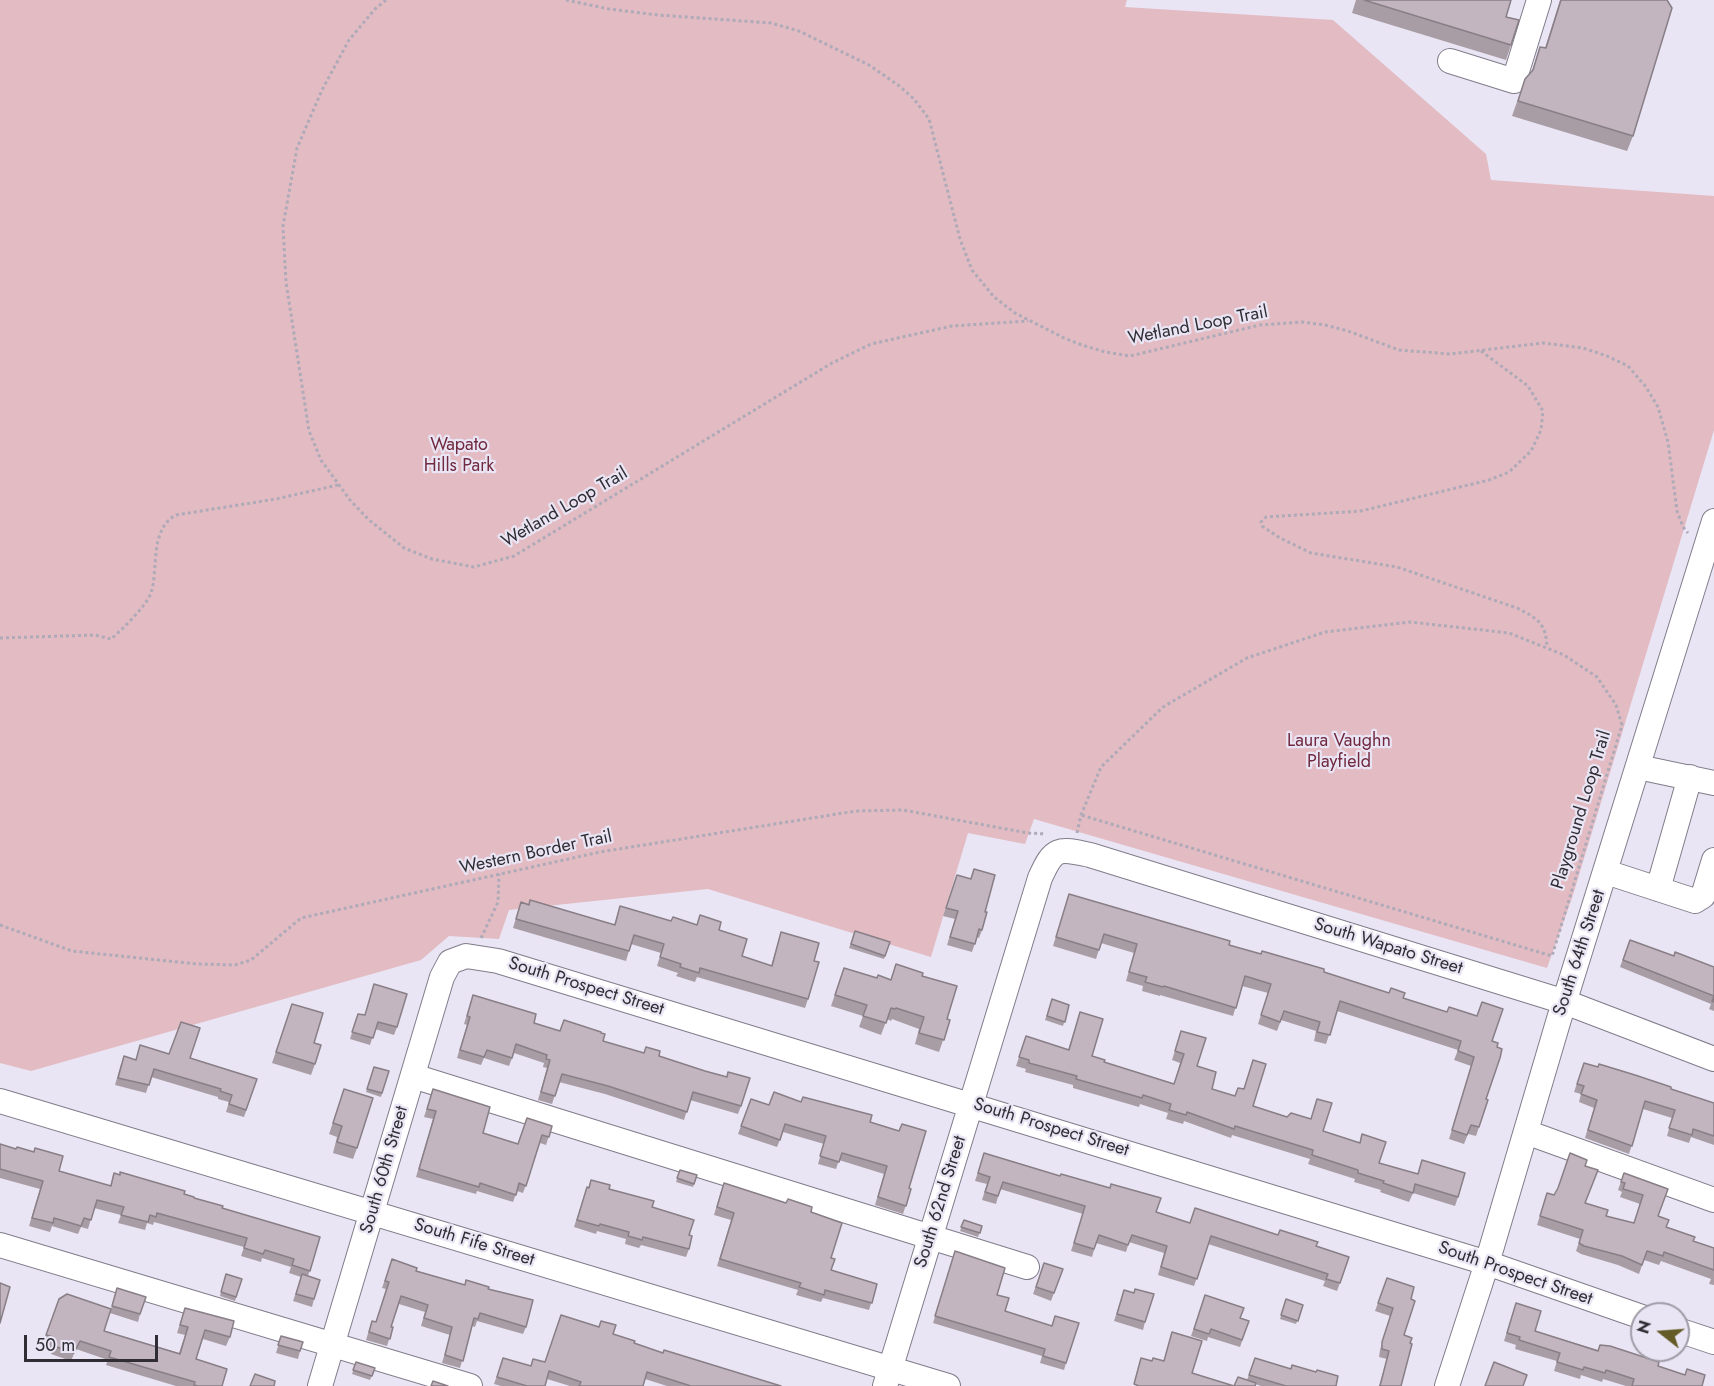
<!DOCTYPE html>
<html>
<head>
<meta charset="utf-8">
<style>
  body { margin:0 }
  #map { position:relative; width:1714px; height:1386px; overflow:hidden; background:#eae5f4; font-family:Jost,sans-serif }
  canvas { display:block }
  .north { position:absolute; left:1630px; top:1302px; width:60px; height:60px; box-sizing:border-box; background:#eae5f4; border:2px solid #a09ca7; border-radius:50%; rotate:287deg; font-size:16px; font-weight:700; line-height:24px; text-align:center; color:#302e34 }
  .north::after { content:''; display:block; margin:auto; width:21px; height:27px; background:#645b27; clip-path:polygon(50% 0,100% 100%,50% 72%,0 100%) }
  .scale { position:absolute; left:24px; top:1335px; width:134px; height:27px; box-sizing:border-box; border:3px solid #302e34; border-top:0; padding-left:8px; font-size:18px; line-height:21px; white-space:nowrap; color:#302e34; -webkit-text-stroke:4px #eae5f4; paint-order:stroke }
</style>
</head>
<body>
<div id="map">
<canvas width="1714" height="1386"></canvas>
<div class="north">N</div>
<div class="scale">50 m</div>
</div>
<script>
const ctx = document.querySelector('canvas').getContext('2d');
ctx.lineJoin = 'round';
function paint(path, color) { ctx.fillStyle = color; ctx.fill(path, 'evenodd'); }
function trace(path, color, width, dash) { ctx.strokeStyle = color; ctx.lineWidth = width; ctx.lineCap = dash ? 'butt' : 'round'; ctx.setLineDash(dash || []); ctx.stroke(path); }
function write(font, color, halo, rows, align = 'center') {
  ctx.font = font + ' Jost,sans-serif'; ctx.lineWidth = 4.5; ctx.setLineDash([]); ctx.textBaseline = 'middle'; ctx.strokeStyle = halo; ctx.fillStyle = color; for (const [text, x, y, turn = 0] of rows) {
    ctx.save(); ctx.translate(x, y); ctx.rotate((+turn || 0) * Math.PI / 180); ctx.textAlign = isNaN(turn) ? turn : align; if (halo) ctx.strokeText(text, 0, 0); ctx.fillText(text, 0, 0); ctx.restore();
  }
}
paint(new Path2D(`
  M0,0H1127L1125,7L1333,20L1486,154L1491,180L1714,196V430L1572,898L1547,968L1034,819L1025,844L968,833L931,957L708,889L509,910L499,939L449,936L421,960L31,1071L0,1063Z`), '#e2bbc3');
const minor = new Path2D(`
  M1450,61L1514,81L1539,0
  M1638,767L1714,783
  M1606,872L1695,901L1703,896L1714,860
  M1658,889L1690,777
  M413,1076L1027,1267
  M0,1101L948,1386
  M1526,1132L1714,1200
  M0,1245L470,1386
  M1678,1330L1714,1342
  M320,1386L442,977L450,962L466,956L498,961L1487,1263L1642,1317
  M885,1386L1040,878C1054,847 1058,848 1090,855L1565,1002L1714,1059
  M1447,1386L1487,1263L1559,1019L1714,521`);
trace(minor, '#807c8a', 26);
trace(new Path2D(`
  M386,0L375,9L349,40L322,90L297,148L283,226L286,282L309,431L321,460L350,500L369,520L404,548L432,559L474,567L514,556L832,363L871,344L952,326L1028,321
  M566,0L609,9L658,15L771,23L799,31L869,65L898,85L914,99L929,119L960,239L972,270L994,297L1015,313L1064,338L1082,345L1105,352L1130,356L1260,325L1302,322L1325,325L1348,331L1399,350L1450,354L1543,343L1583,348L1607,356L1628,366L1646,387L1658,407L1668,442L1677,511L1683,527L1688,533
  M1481,351L1528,386L1543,411L1541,430L1531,451L1509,472L1489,480L1361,511L1266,517L1261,522L1262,526L1280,538L1311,553L1397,567L1517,608C1539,619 1546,624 1547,648
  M0,638L95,635L111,639C122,630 146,606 151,593C159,567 149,530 176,515L276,499L338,485
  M1077,833L1081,815L1101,767L1163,707L1247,658L1325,632L1410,622L1509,633L1564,655L1597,677L1616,705L1622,725L1552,956L1081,815
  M0,925L72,951L197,964L235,965L251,960L301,918L600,852L856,811L903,810L1028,833L1046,834
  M481,938L498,902L499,874`), '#aeaab7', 3, [3, 3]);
trace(minor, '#fff', 24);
paint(new Path2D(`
  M1356,0H1511L1506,17L1511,45L1506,60L1352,13Z
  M1560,0H1667L1633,136L1627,151L1512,116L1525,79L1532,71L1540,47L1545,48Z
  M974,869L985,912L982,930L979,938L977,937L972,952L947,945L955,919L943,916L954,883L970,879Z
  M1069,894L1229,945L1324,972L1403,998L1492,1041L1486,1099L1479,1127L1476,1136L1468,1134L1464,1144L1449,1139L1471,1066L1454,1060L1458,1050L1337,1011L1326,1044L1314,1041L1316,1031L1281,1020L1277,1031L1258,1024L1268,993L1242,986L1233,1016L1160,995V996L1142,991L1143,986L1126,981L1134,953L1101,943L1096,959L1053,946Z
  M521,902L614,925L620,906L671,921L697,925L700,915L719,930L742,956L771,966L781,932L814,961L808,999L805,1008L697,977L695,982L676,976L678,973L657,966L661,953L631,944L626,961L513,928Z
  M855,931L890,942L884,959L849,948Z
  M1630,940L1674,956L1714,967V1011L1709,1009L1711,1004L1620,967Z
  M844,968L877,978L891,979L922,976L947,1019L950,1020L939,1052L915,1044L919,1029L892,1019L891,1021L887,1019L881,1035L859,1027L863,1016L831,1006Z
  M473,995L534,1023L560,1031L601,1033L603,1041L643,1053L659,1056L741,1106L738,1114L690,1100L684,1120L605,1094L559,1082L552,1104L538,1100L547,1068L543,1067L544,1063L514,1053L509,1066L484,1058L481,1065L457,1058L467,1025L464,1024Z
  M1052,999L1069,1005L1063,1026L1045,1020Z
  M292,1004L314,1043L315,1064L311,1075L272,1063Z
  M1080,1012L1092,1056L1104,1062L1174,1084L1180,1063L1172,1060L1181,1031L1197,1066L1212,1089L1235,1096L1244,1089L1253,1060V1106L1323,1131L1379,1163L1418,1174L1422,1160L1458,1197L1455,1206L1413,1193L1409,1202L1380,1192L1381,1190L1354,1182L1355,1179L1308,1164L1310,1159L1232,1135L1231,1138L1184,1121L1183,1124L1166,1119L1168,1113L1140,1104L1139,1107L1073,1088V1085L1025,1072L1026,1069L1016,1066L1026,1036L1068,1050Z
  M358,1014L397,1027L394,1035L375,1029L370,1045L350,1039Z
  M169,1054L190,1058L257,1079L244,1117L226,1112L229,1102L218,1099V1097L151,1077L146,1093L115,1085L121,1064L135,1059Z
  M1584,1063L1714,1103V1145L1691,1137L1689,1143L1667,1136L1672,1118L1643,1109L1629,1154L1585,1138L1594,1108L1579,1102L1581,1094L1574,1092Z
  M374,1067L389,1071L381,1097L366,1092Z
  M344,1089L357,1148L353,1159L333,1153L337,1137L329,1134Z
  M433,1089L483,1133L518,1144L552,1126L546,1145L540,1143L523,1193L517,1191L513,1202L477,1191L476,1194L416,1177L433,1119L424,1117Z
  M751,1099L769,1105L801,1102L870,1122L909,1188L911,1189L903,1214L875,1205L884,1174L839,1160L836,1169L818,1164L824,1144L783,1132L777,1147L738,1134Z
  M0,1144L59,1171L110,1186L114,1173L184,1194L194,1198L222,1208L320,1237L308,1276L314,1299L312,1307L293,1301L301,1277L289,1273L291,1267L262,1258L261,1262L241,1256L244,1247L154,1222L153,1225L147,1223L145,1230L118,1223L121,1215L94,1208L88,1229L81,1227L78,1234L52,1226L50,1232L29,1226L40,1189L0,1178Z
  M984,1153L1189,1223L1278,1235L1349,1257L1337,1291L1323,1286L1325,1281L1208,1244L1194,1286L1158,1275L1164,1253L1129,1242L1126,1252L1096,1243L1092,1257L1071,1251L1083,1214L1000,1189L996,1204L982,1200L987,1184L975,1181Z
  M1585,1166V1203L1606,1216L1634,1223L1640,1204L1620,1197L1622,1192L1618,1190L1624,1173L1668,1189L1658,1216L1666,1227L1693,1241L1714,1248V1285L1709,1284L1711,1279L1661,1261L1659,1265L1644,1260L1639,1274L1618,1265L1581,1254L1576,1251L1580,1239L1537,1225L1547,1193L1554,1195Z
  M680,1170L697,1175L693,1187L676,1182Z
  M587,1187L609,1189L652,1207L689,1235V1249L686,1257L641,1245L639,1248L625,1244L626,1239L597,1231L596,1234L574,1227Z
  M721,1191L811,1212L831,1258V1270L877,1284L869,1310L823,1298L821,1302L796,1295L798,1290L717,1266L731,1220L714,1215Z
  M964,1220L982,1226L978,1237L960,1231Z
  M392,1259L416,1271L465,1285L488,1289L526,1327L523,1334L477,1321L475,1327L472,1326L460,1368L442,1363L450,1335L421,1326L425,1312L399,1304L391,1327H393L387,1346L366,1340L372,1321L376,1322L386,1289L382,1288Z
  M953,1259L997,1295L1005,1311L1066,1363L1064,1370L1040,1363L1042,1356L933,1323Z
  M1044,1263L1063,1269L1051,1301L1033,1294Z
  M226,1274L242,1279L235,1301L220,1296Z
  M1387,1278L1411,1299L1404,1335L1401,1386H1379L1387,1359L1379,1357L1380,1350L1390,1316L1375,1311Z
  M117,1288L140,1314L138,1322L110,1313L104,1331L179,1353L185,1335L177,1333L185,1308L230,1337L226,1346L203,1339L196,1359L222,1386H176L106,1365L108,1360L76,1349L71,1361L51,1354L52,1350L49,1349L50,1345L43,1343L59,1299L111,1309Z
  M1124,1290L1145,1322L1143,1330L1114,1321Z
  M1205,1295L1240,1318L1249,1321L1240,1347L1208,1337L1207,1341L1191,1336Z
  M1286,1299L1303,1305L1296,1324L1280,1319Z
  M1516,1303L1535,1331L1598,1350L1658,1366L1702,1386H1626L1603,1379L1602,1382L1581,1375L1580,1379L1554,1371L1557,1361L1515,1349L1516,1345L1504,1341Z
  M613,1334L634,1343L663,1353L781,1386H667L645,1379L643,1386H570L547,1379L545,1386H501L494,1384L503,1358L531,1366L545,1362Z
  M281,1336L300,1351L298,1359L276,1353Z
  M1255,1358L1336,1386H1261L1255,1384L1247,1380Z
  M356,1362L375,1368L370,1380L352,1374Z`), '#a89ca5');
const building = new Path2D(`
  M1364,0H1511L1506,17L1519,20L1511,45Z
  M1561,0H1667L1672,8L1633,136L1518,101L1525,79L1533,70L1540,47L1546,48Z
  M974,869L995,875L985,912H987L982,930L979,929L975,944L950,937L958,911L946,908L957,875L971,879Z
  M1069,894L1230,941L1229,945L1261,954L1262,951L1324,969V972L1389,993L1391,988L1405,993L1403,998L1447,1012L1449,1007L1477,1016L1482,1002L1503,1009L1492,1041L1498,1043L1497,1047L1502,1049L1500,1058L1486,1099L1488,1100L1479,1127L1471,1125L1467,1135L1452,1130L1474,1057L1458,1051L1461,1041L1340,1001L1330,1035L1317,1032L1320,1022L1284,1011L1280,1022L1261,1015L1271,984L1245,976L1236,1008L1164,986L1163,987L1145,982L1147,977L1129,972L1137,944L1104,934L1099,950L1056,937Z
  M530,900L615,925L620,906L671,921L673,917L697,925L700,915L721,922L719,930L747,939L742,956L772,966L781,932L819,943L814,961L819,962L808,999L700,968L699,973L680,967L681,964L660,957L664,944L634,935L629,951L516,919L521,902L529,905Z
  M855,931L890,942L885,956L851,944Z
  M1630,940L1674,956L1675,952L1714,967V1002L1712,1001L1714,996L1623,960Z
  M896,964L923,973L922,976L957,986L947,1019L950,1020L944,1040L919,1033L924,1017L896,1008L895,1009L891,1008L886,1023L863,1016L867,1005L835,995L844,968L877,978L878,975L891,980Z
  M374,984L407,994L397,1027L378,1022L373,1038L352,1032L358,1014L365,1015Z
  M473,995L536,1014L534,1023L560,1031L564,1020L601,1032V1033L605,1034L603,1041L644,1053L646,1047L660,1051L659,1056L705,1071L727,1077L728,1072L750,1078L741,1106L693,1092L687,1112L608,1086L562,1074L555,1096L541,1092L550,1060L546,1059L547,1055L516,1044L512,1058L487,1050L484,1057L460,1050L470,1017L467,1016Z
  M1052,999L1069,1005L1065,1022L1047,1016Z
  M292,1004L323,1013L314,1043L321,1045L315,1064L276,1052Z
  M1080,1012L1103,1019L1092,1056L1105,1060L1104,1062L1174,1084L1184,1054L1175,1051L1181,1031L1206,1038L1197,1066L1216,1072L1212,1089L1235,1096L1238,1088L1244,1089L1253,1060L1266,1064L1253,1106L1287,1117L1291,1113L1311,1119L1317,1099L1332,1103L1323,1131L1360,1143L1362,1134L1386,1142L1379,1163L1418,1174L1422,1160L1465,1173L1458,1197L1415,1184L1413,1193L1383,1183L1384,1181L1358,1173V1170L1312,1155L1313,1150L1235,1126L1234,1129L1187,1112L1186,1115L1169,1110L1171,1104L1143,1095L1142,1098L1076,1079L1077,1076L1029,1063V1060L1019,1057L1026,1036L1069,1050Z
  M181,1022L200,1028L190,1058L257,1079L246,1110L229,1104L232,1095L220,1091L221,1089L154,1069L149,1085L118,1078L124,1056L136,1060L140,1045L169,1054Z
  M1584,1063L1598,1067L1599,1064L1635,1075L1671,1087V1089L1714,1103V1136L1693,1129L1692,1135L1669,1128L1675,1110L1645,1101L1632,1146L1588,1130L1597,1100L1581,1094L1584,1086L1577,1084Z
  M374,1067L389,1071L382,1093L367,1089Z
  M344,1089L373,1098L357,1148L337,1142L342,1126L333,1123Z
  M433,1089L490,1107L483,1133L518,1144L527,1118L552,1126L549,1137L542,1135L526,1186L519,1183L516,1195L480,1183L479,1187L419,1169L436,1111L427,1109Z
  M774,1092L801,1102L803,1097L872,1115L870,1122L899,1131L902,1124L926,1131L909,1188L911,1189L906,1206L878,1197L887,1166L842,1153L839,1162L820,1156L826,1136L785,1124L780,1140L741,1126L751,1099L769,1105Z
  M0,1144L16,1149L17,1147L34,1152L35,1148L63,1156L59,1171L111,1186L114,1173L120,1175V1172L185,1191L184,1194L194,1197V1198L223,1206L222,1208L320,1237L310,1271L292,1265L294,1259L265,1250L263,1254L244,1248L247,1238L157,1213L156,1217L150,1215L148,1222L121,1215L124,1207L97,1200L91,1220L84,1218L81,1226L54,1218L53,1223L32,1218L43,1181L0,1169Z
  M984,1153L1060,1176L1061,1174L1110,1188L1111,1184L1161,1198L1156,1212L1190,1223L1195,1208L1278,1235L1280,1230L1318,1242L1316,1246L1349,1257L1340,1283L1326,1279L1328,1274L1211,1236L1197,1279L1161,1267L1167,1246L1132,1235L1128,1245L1099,1235L1094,1249L1074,1243L1085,1206L1003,1182L998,1196L985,1192L990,1177L978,1173Z
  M1570,1153L1587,1160L1585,1166L1598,1170L1585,1203L1608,1210L1606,1216L1634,1223L1643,1195L1623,1189L1625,1183L1621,1182L1624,1173L1668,1189L1658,1216L1669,1220L1666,1227L1695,1237L1693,1241L1714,1248V1270L1664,1252L1663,1256L1647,1251L1642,1265L1622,1256L1584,1246L1579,1243L1583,1230L1540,1216L1547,1193L1554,1195L1558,1188Z
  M680,1170L697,1175L694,1184L677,1178Z
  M591,1180L610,1185L609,1189L654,1201L652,1207L694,1220L689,1235L692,1236L689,1249L643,1237L642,1240L628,1236L629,1232L600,1224L599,1226L577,1220L587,1187L589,1188Z
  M724,1183L786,1203L788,1199L812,1207L811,1212L842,1223L831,1258L835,1259L831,1270L877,1284L872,1303L825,1290L824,1295L799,1287L801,1283L720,1259L734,1213L717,1207Z
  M964,1220L982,1226L980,1233L961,1227Z
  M955,1251L1005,1268L997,1295L1009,1298L1005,1311L1052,1326L1055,1316L1079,1323L1066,1363L1043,1356L1045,1349L935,1316Z
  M392,1259L417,1268L416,1271L465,1285L466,1280L489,1287L488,1289L533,1300L526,1327L480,1313L478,1319L474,1318L463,1361L445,1355L452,1327L424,1318L428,1305L401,1296L391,1327H393L390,1339L369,1332L372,1321L376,1322L389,1282L385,1281Z
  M1044,1263L1063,1269L1054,1293L1036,1287Z
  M226,1274L242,1279L236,1297L221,1292Z
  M302,1274L320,1280L314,1299L296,1294Z
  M1387,1278L1414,1287L1411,1299L1415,1301L1404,1335L1412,1338L1410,1343L1412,1344L1401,1386H1380L1389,1351L1382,1349V1342L1393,1308L1378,1303Z
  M0,1283L10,1287L0,1323Z
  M117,1288L146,1297L140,1314L112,1306Z
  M1135,1289L1154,1294L1145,1322L1117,1314L1124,1290L1134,1293Z
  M67,1294L111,1309L104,1331L180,1354L188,1327L180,1325L185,1308L234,1321L230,1337L205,1330L196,1359L227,1369L222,1386H198L194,1385L195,1382L109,1357L111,1351L80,1341L74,1353L54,1346L55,1342L52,1341L53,1337L46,1335L59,1299Z
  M1205,1295L1244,1308L1240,1318L1249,1321L1242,1340L1211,1329L1209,1334L1194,1329Z
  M1286,1299L1303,1305L1298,1321L1281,1315Z
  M1516,1303L1541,1311L1535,1331L1598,1351L1600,1345L1610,1346L1659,1362L1658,1366L1685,1375L1687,1369L1705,1375L1702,1386H1632L1634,1379L1606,1370L1605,1373L1584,1367L1583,1370L1557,1362L1560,1353L1519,1340L1520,1337L1507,1333Z
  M561,1315L599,1327L601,1321L616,1325L613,1334L635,1341L634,1343L663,1353L664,1350L781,1386H691L647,1372L643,1386H579L581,1382L549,1371L545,1386H527L497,1377L503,1358L531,1366L533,1359L545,1362Z
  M1172,1332L1202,1341L1192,1373L1234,1386H1139L1134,1384L1141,1358L1152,1361L1153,1358L1164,1361Z
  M281,1336L303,1342L300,1351L278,1345Z
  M1255,1358L1291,1369L1292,1365L1316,1372L1317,1370L1338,1376L1336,1386H1286L1249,1375Z
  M356,1362L375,1368L372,1376L353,1370Z
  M1494,1362L1527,1375L1523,1386H1485Z
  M255,1374L275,1381L274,1386H250Z
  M1238,1377L1256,1383L1255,1386H1234Z
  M433,1381L448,1386H431Z`);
paint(building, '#c3b5c0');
trace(building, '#887f86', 1.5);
write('18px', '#302e34', '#eae5f4', [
  ["Wetland Loop Trail",1198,326,-11],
  ["Wetland Loop Trail",565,508,-30],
  ["Playground Loop Trail",1582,810,-73],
  ["Western Border Trail",536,853,-12],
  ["South Wapato Street",1388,947,17],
  ["South 64th Street",1580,953,-72],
  ["South Prospect Street",586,987,17],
  ["South Prospect Street",1051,1128,17],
  ["South 60th Street",385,1170,-74],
  ["South 62nd Street",941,1202,-73],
  ["South Fife Street",474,1243,17],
  ["South Prospect Street",1515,1274,19]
]);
write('18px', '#70293e', '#eae5f4', [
  ["Wapato",459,446],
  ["Hills Park",459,467],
  ["Laura Vaughn",1339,742],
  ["Playfield",1339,763]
]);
</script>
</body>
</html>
